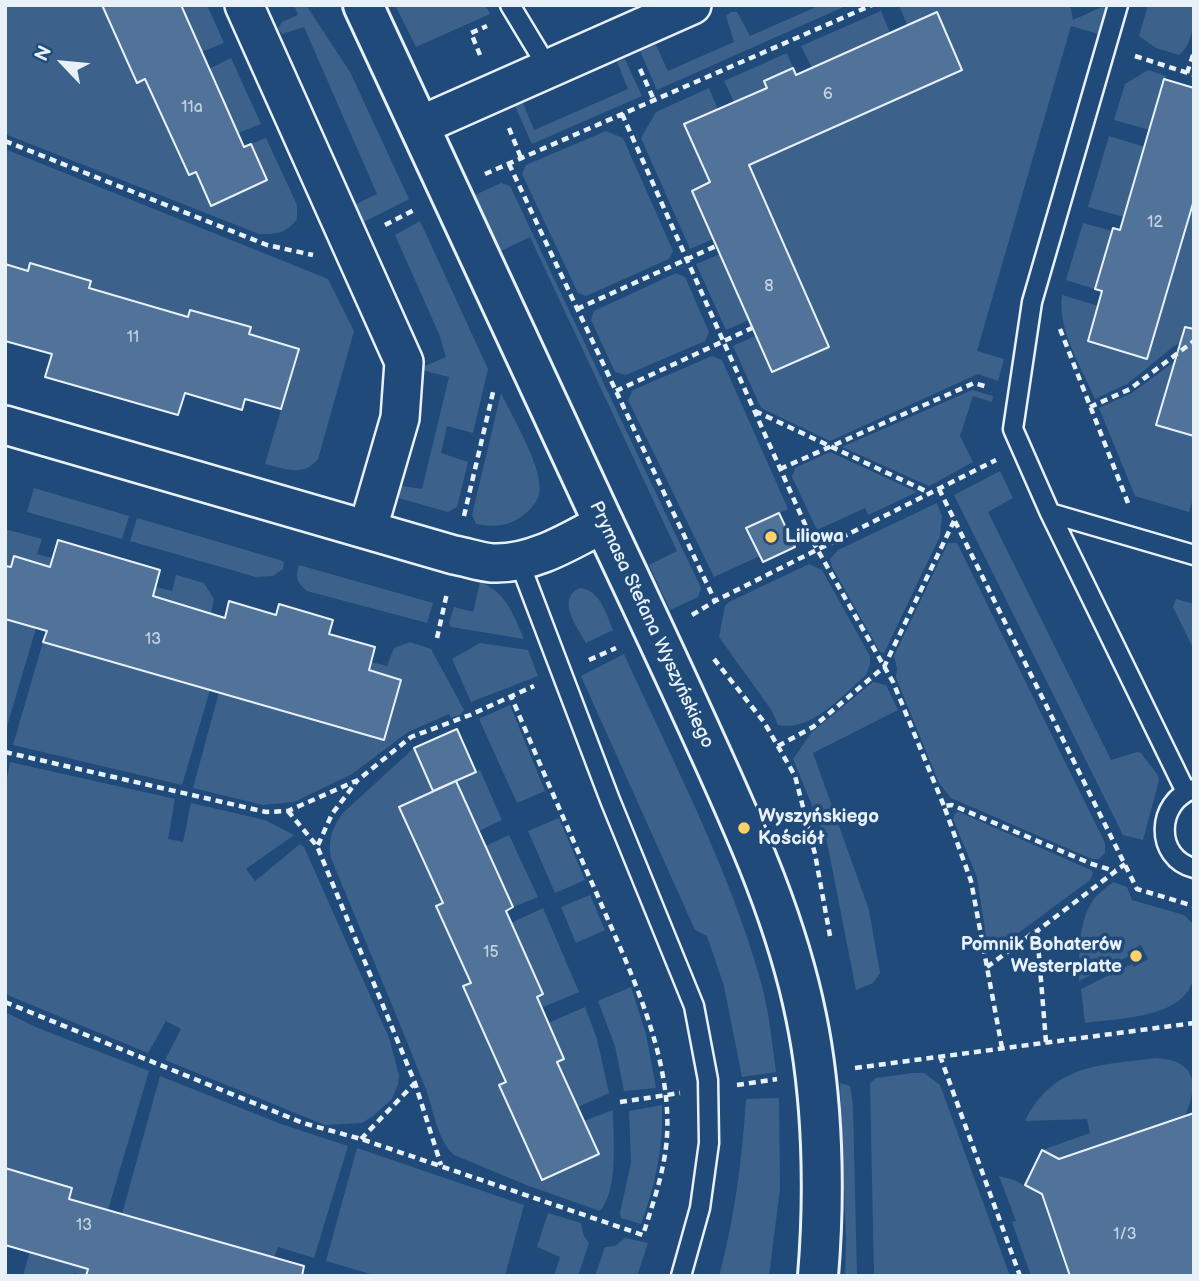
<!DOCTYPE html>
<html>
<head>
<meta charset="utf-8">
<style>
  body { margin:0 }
  #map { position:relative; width:1199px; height:1281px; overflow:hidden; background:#1f4a7a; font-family:"Balsamiq Sans",sans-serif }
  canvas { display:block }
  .frame { position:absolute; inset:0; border:7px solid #e8f1f8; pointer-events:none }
  .north { position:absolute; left:28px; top:28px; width:70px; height:70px; -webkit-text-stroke:5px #1f4a7a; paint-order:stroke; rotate:296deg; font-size:19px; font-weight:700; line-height:28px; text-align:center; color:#e8f1f8 }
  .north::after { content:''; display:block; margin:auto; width:24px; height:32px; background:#e8f1f8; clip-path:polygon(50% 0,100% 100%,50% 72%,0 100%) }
</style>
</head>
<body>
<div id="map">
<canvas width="1199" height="1281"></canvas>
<div class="frame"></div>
<div class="north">N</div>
</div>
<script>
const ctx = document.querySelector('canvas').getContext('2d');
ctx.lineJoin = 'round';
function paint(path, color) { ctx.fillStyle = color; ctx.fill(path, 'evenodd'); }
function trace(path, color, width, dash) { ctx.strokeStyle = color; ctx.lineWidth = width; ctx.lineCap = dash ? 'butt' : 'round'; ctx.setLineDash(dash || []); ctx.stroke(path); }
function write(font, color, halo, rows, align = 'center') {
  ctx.font = font + ' "Balsamiq Sans",sans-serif'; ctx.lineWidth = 7; ctx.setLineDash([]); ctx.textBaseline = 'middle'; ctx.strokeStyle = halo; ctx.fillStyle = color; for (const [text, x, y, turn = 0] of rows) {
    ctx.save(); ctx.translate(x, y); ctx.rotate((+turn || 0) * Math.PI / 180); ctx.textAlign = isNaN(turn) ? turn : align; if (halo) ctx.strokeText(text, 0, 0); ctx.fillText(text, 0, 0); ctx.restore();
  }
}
paint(new Path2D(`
  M5,5H102L145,79L188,175L196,172L211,206L267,180L251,144L266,138L297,205V219C287,233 276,235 259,234L5,134Z
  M181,5H207L224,43L201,52Z
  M294,5H306L350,72L409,199L358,225L350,207L377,194L304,27L282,34L278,29L282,22L298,15Z
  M395,5H485L490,14L416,47Z
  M815,5H848L657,90L640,51L656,45L668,71L734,42L726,16L731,12H737L750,36L816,7Z
  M899,5H1070L1073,20L1106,5L1098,34L1071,26L977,351L1004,359L998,381L978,374L830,441L761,408L733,346L755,336L772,372L829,347L749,165L962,70L937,12L907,25Z
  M1148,5H1194C1194,22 1193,44 1179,55L1156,48L1139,36Z
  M881,11L890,33L812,68L801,46Z
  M787,53L793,68L764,81L767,88L734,102L724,81Z
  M231,58L261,124L238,133L209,69Z
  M625,59L642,96L532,144L515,106L523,103L534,130L628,89L617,62Z
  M1148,70L1166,76L1150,130L1114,120L1125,84Z
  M709,88L718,110L685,125L710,182L692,191L713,239L690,249L641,138L656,112Z
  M606,131L623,138L673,251L669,259L586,296L578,293L522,174L526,165Z
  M1109,136L1145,147L1124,217L1088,207Z
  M5,149L328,279L354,331L318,459C304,477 285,469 265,464L299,349L249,334L250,327L191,310L188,317L89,288L91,281L31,263L28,271L5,264Z
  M501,183L510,186L701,588L698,597L670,610L649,565L677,551L530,237L501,251L475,195Z
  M1194,200V334L1173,347L1127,384L1095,399C1082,368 1057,330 1062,295L1098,306L1088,341L1147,358Z
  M420,221L488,369L473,433L447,426L441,453L468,462L457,507L448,512L391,496L396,485L422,489L449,377L418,369L446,357L439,334L395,235Z
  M1083,223L1112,231L1095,289L1066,280Z
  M720,254L749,320L726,330L696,264Z
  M676,273L685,277L709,332L705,341L626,375L615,372L591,320L594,311Z
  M1194,347L1174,365L1156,425L1194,436V495L1189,512L1135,496L1099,408L1132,393Z
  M712,356L722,360L788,509L747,528L760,556L714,577L628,400L633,390Z
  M972,390L993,396L992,402L973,396L960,436L973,462L929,486L842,447Z
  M501,393C512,416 545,471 539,495C536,504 529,511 522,516C508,527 493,527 476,524L472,515Z
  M830,452L917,492L868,515L865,508L817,530L792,477L795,468Z
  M1000,471L1013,498L988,512L1111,760L1137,752L1141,753L1157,774L1159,780L1143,840L1123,835L954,495Z
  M34,488L129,516L122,539L27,512Z
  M937,503L942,516L940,536L884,653L880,652L831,565L830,559L838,550Z
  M137,518L280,560L284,562L283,569L273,576L256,577L130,541Z
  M5,529L42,539L37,554L52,558L50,567L14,556L11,567L5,566Z
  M948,543H957L1105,843V853L1099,859H1092L951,798L939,783L896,678L897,668L894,656Z
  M809,564L822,570L870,656V664L866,675C842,695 813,732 778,725L772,711L719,637L725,606L729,602Z
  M299,565L433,603L427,623L307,591C297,583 295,577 299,565Z
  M176,575L204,583L214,599L211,613L225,617L221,628L153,596L156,587L172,591Z
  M480,582C507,593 513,614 524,639L451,627L449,623L454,607L473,612Z
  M579,588C600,589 606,614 613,630L586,643C577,627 556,600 579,588Z
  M1176,599L1194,604V650L1173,607Z
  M5,619L36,628L5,733Z
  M43,642L210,690L182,785L13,745Z
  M410,642L431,649L464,710L460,715L451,718L449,714L408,732L352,774L294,802L263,805L193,788L219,692L384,740L401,680L369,670L371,662L387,666L394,648Z
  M480,643L528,650L538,676L471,702L452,659Z
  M624,654C673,762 729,868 761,982C769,1011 772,1042 776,1072L742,1077L724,986L707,936L695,930L581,676Z
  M873,682L886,685L898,710L813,753L869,910L880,973L873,983L856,990L827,842L793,759L812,732Z
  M510,705L545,791L517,803L479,719Z
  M414,748L434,791L399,807L443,903L436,907L471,983L463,987L506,1082L499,1086L542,1180L599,1154L584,1121L613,1110C613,1138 619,1188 600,1211L529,1186L454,1155C436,1138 434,1110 425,1087C395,1010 362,934 331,858C327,841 333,825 344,812Z
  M10,762L175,799L168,839L183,842L191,803L265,820L294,835L246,869L255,881L300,844L304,847L389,1038L399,1075L398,1084L392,1099L373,1116L362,1123L325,1125L165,1060L181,1029L166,1021L148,1053L5,994V789Z
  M480,770L502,820L479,831L456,781Z
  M959,812L1091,870L1093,873L1090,880L1001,946H995L986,936L977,877L953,819L955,813Z
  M559,818L585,880L555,893L528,831Z
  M509,835L538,897L513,907L485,846Z
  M1113,882L1127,887L1132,900L1184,915L1194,925C1194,940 1197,967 1193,980C1182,1019 1118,1018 1085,1023L1081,989L1132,964L1134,967L1148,959L1141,945L1127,952L1129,956L1079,981C1079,956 1078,923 1092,902C1097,894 1106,888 1113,882Z
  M590,895L605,930L576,943L561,907Z
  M543,908L579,992L541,1008L537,997L543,994L511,923Z
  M631,987L646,1034L656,1088L624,1091L615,1046L598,1001Z
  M585,1007L597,1039L609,1093L578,1107L557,1062L564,1058L548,1023Z
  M5,1012L38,1028L149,1071L108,1210L69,1199L72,1188L5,1168Z
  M1156,1058C1196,1060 1199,1084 1185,1116L1059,1159L1042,1150L1090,1133L1087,1119L1025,1121C1053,1064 1101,1065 1156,1058Z
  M913,1073H924L940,1085L1010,1276H874L870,1083L876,1078Z
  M160,1076L281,1124L348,1146L314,1258L278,1247L274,1258L122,1214Z
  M840,1083L850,1086L853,1105L857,1276H845L846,1239Z
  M779,1098L780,1189L769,1276H719C735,1217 742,1159 746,1099Z
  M662,1105C664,1147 655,1186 641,1224L621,1218L620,1213L631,1163L629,1111Z
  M357,1148L524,1205L505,1276H377L326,1261Z
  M999,1176L1014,1180L1042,1194L1070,1276H1031L1012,1222L1016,1221Z
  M548,1213L581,1223L584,1236L589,1243L578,1276H554L560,1257L537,1247Z
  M625,1238L648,1243L637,1276H595L605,1247L615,1246Z
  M30,1251L88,1269L86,1276L74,1273L73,1276H23Z`), '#3c628c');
const building = new Path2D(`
  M102,5H181L244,147L251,144L267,180L211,206L196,172L189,175L145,79L137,83Z
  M937,12L962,70L749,165L829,347L772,372L692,191L710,182L684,124L767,88L764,81L793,68L796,75Z
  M1164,79L1194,88V200L1147,359L1088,341L1102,291L1095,289L1113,228L1120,230Z
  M30,263L91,281L89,288L188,317L190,310L251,327L249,334L299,349L281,409L245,399L242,410L185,393L178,415L45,377L52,354L5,341V264L28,271Z
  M1185,327L1194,329V436L1156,425Z
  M779,513L795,547L763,562L746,528Z
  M58,540L160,570L153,596L225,618L229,601L276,615L279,604L333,620L329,634L375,647L369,670L401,680L384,740L43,642L47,631L5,619V566L11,567L14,556L50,567Z
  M457,729L476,772L433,791L414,748Z
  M456,781L513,907L506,911L543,994L537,997L564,1059L557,1062L599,1154L542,1180L499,1085L506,1082L463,986L471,983L436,906L443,903L399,807Z
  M1194,1113V1276H1070L1042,1194L1025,1185L1042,1150L1059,1159Z
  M5,1168L72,1188L69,1199L304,1266L302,1276H86L88,1269L5,1245Z`);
paint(building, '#517399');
trace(building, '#e8f1f8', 2);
const service = new Path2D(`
  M510,5L548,68
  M1118,5L1032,302L1013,429L1050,513L1186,792
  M1050,513L1194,555
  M519,561L610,800L694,1006L708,1080L709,1143L700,1208L681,1276
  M1194,789C1156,801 1154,858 1194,868`);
const minor = new Path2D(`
  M244,5L404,362L400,418L368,528
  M419,126L692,5
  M5,425L454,555C466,557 480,562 492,563C532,565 570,541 604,523`);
const tertiary = new Path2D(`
  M363,5C443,177 523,350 603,522C639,598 675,675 710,752C749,838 787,923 806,1016C823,1098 825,1193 818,1276`);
trace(service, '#e8f1f8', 23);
trace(minor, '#e8f1f8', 42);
trace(tertiary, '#e8f1f8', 44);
trace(new Path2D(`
  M480,55L471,33L487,26
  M1135,56L1194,75
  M640,69L654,100
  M1187,73L1194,52
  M622,114L812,540L893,682L944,806
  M509,128L521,158
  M5,141L267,245L313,255
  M509,164L715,601L996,460
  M485,174L872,5
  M385,225L414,210
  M577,309L716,246
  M1060,329L1128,503
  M616,391L752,328
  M1090,407L1130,389L1194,341
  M755,411L930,493
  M780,469L974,383L988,387
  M939,489L1137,889L1194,906
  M464,516L494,388
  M692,615L715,601
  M437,638L447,593
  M714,659L764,722L795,776L815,854L830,936
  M589,660L616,648
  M778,746L813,727L884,667L954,521
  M5,752L266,812L288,811L358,780L411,737L470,715L534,686
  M288,811L317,846L415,1083L441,1165
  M318,845L332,814L357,781
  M987,967L1036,931
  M5,1002L303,1123L361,1139L643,1235C653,1203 665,1170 667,1136C672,1054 628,967 596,892C567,827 539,762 511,696
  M1046,1042L1037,931L1125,864
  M1002,1048L971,881L944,806L952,805L1092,864L1115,871
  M940,1056L1020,1276
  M855,1068L1194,1023
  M737,1085L777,1079
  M620,1102L680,1093
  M361,1139L415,1083`), '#e8f1f8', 4.5, [7, 5]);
trace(service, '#1f4a7a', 18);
trace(minor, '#1f4a7a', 37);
trace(tertiary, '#1f4a7a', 38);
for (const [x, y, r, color] of [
  [771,537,7,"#ffd166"],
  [744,828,7,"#ffd166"],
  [1136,956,7,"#ffd166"]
]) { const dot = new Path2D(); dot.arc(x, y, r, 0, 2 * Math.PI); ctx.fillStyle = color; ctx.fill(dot); trace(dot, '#1f4a7a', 2.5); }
write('16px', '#c2d2e0', null, [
  ["6",828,95],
  ["11a",192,108],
  ["12",1155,223],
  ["8",769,287],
  ["11",133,338],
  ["13",153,640],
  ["15",491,953],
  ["13",84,1226],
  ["1/3",1125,1235]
]);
write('bold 19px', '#e8f1f8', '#1f4a7a', [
  ["Liliowa",785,537],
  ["Wyszyńskiego",758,817],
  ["Kościół",758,839],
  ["Pomnik Bohaterów",1122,945,"right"],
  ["Westerplatte",1122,967,"right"]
], 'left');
write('19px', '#e8f1f8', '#1f4a7a', [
  ["Prymasa Stefana Wyszyńskiego",651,625,65]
]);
</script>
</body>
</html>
